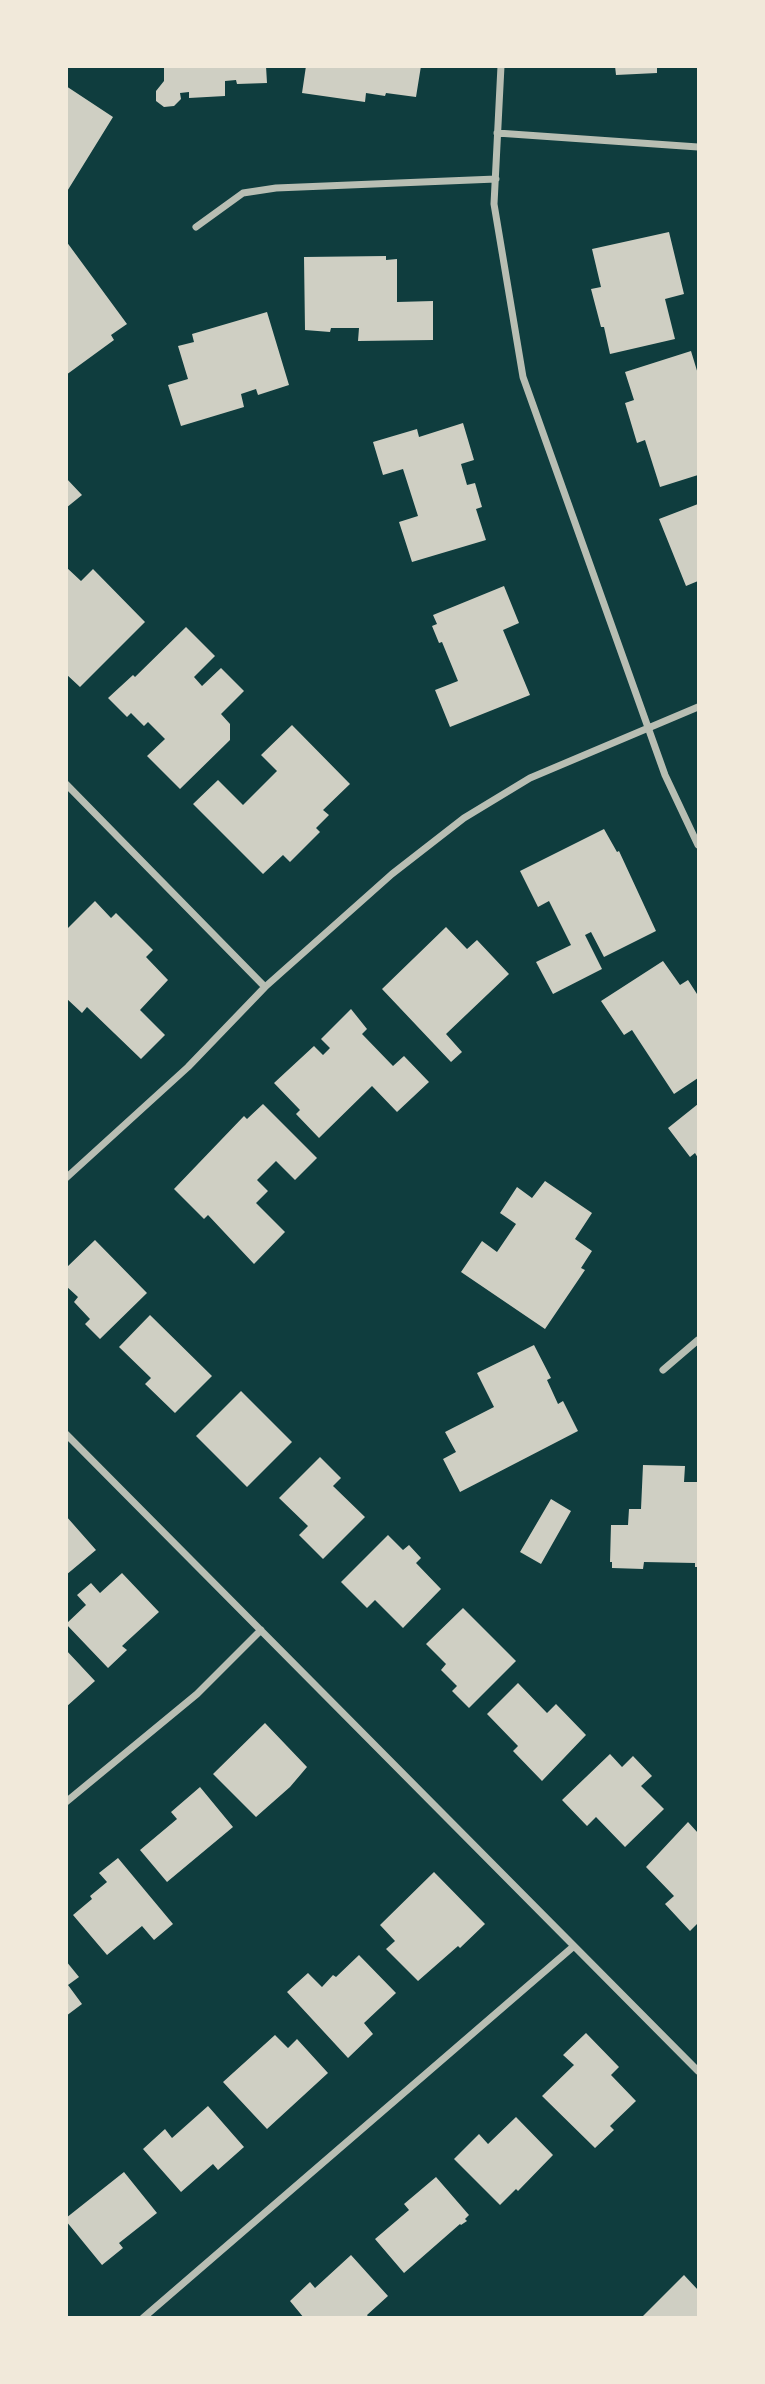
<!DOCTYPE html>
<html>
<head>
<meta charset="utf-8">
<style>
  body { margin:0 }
  #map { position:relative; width:765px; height:2384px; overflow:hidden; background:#0f3d3e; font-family:"Archivo Narrow",sans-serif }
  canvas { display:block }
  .frame { position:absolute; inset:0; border:68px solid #f1e9da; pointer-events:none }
</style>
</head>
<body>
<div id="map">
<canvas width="765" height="2384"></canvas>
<div class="frame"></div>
</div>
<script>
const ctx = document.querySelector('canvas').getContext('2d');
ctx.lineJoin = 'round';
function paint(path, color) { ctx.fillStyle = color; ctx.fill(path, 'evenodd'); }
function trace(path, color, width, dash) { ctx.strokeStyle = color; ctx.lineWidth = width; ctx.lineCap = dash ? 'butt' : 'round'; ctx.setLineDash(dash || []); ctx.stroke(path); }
paint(new Path2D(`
  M164,66H266L267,83L237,84L236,80L225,81V96L189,98V92L180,93L181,99L174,106L164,107L156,101V91L164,81Z
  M306,66H421L416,97L386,93L385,96L366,93L365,102L302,93Z
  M615,66H657V73L616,75Z
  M66,86L113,117L66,193Z
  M669,232L684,294L665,299L675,339L610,354L604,327H601L591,289L601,287L592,249Z
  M66,241L127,324L111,335L114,340L66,375Z
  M386,256V260L397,259V302L433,301V340L358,341L359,328H331L330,332L305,330L304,257Z
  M267,312L289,385L258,395L256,389L241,394L244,407L181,426L168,385L188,379L178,346L194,342L192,334Z
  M691,351L698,374V475L660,487L645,440L637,443L625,403L634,400L625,372Z
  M463,423L474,460L461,464L467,485L475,483L482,507L476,509L486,540L412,562L399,522L418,516L403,469L383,475L373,442L417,429L419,437Z
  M66,478L82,495L66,508Z
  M698,504V581L686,586L659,519Z
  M66,567L81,581L93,569L145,622L80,687L66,674Z
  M504,586L519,623L503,630L530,695L450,727L435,690L458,681L442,642L439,643L432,626L437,624L433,615Z
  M186,627L215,656L194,677L202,686L221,668L244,691L221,714L230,724V740L180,789L147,756L165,739L148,722L144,726L131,713L127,717L108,698L133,675L135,677Z
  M292,725L350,784L323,810L329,815L316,828L320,832L290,862L283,855L263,874L193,804L218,780L243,805L277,771L261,755Z
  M604,829L617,852L619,851L656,931L604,957L591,932L585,935L602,969L553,994L536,962L571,945L549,901L538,907L520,871Z
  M95,901L111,918L116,913L153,950L146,957L168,980L140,1010L165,1035L141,1059L87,1007L82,1013L66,998V930Z
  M446,927L467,949L477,940L509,974L446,1034L462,1052L451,1062L382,989Z
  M663,961L680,985L688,980L697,994L698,992V1078L674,1094L632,1030L624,1035L601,1001Z
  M351,1009L367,1029L362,1034L393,1066L404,1056L429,1082L397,1112L372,1086L319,1138L296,1114L300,1110L274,1083L314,1046L323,1055L330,1048L321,1039Z
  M263,1104L317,1158L295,1180L276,1161L257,1180L268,1191L256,1203L285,1232L254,1264L208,1215L204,1219L174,1189L244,1116L247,1119Z
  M698,1104V1158L695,1153L690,1157L668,1128Z
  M545,1181L592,1213L575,1239L592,1251L581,1268L585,1270L545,1329L461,1272L482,1241L497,1252L516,1224L500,1213L517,1187L532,1198Z
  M95,1240L147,1293L100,1339L85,1324L90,1319L74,1302L78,1297L66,1286V1268Z
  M150,1315L212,1376L175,1413L145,1384L151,1378L119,1347Z
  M534,1345L551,1378L547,1380L558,1404L563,1401L578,1431L460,1492L443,1459L456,1452L445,1432L494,1407L477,1373Z
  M241,1391L292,1442L247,1487L196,1436Z
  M320,1457L341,1478L333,1486L365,1517L323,1559L299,1535L308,1526L279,1498Z
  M643,1465L685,1466L684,1482H698V1567H695V1563L644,1562L643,1569L612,1568V1562H610L611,1525H628L629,1509H641Z
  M551,1499L571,1511L541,1564L520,1552Z
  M66,1516L96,1550L66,1575Z
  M388,1535L403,1550L409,1545L421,1558L416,1563L441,1589L403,1628L375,1600L367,1608L341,1582Z
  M122,1573L159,1612L122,1646L127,1650L108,1668L66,1624L86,1605L77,1595L91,1583L100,1593Z
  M463,1608L516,1661L469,1708L452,1691L457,1686L441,1670L446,1664L426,1644Z
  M66,1650L95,1681L66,1707Z
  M518,1683L547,1713L556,1704L586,1735L542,1781L513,1751L518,1746L487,1714Z
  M265,1723L307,1767L290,1787L256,1817L213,1774Z
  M610,1754L622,1767L633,1756L652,1776L641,1786L664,1809L625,1847L596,1817L587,1826L562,1800Z
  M200,1787L233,1827L167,1882L140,1850L177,1819L171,1812Z
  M688,1822L698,1833V1923L690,1931L665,1904L674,1896L646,1867Z
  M118,1858L173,1924L154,1940L142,1926L107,1955L73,1915L92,1899L90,1896L107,1882L99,1873Z
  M434,1872L485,1924L460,1948L458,1946L418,1981L386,1949L395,1941L380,1925Z
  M359,1955L396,1993L364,2023L373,2034L348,2058L287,1992L308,1973L322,1987L333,1975L336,1977Z
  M66,1961L79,1977L68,1985L82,2004L66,2016Z
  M586,2033L619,2067L611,2075L636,2101L610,2126L614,2130L595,2148L542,2096L574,2065L563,2055Z
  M275,2035L288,2048L297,2039L328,2073L267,2129L223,2082Z
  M208,2106L244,2147L218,2170L213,2164L181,2192L143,2149L165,2129L172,2138Z
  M516,2117L553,2155L518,2191L516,2189L500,2205L454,2159L479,2134L488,2144Z
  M124,2172L157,2213L119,2243L123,2248L102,2265L66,2221V2218Z
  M436,2177L469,2215L465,2219L467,2221L461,2225L460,2224L404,2273L375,2239L409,2210L404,2204Z
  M351,2255L388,2296L367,2315L369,2318H304L290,2301L310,2282L315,2288Z
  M684,2275L698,2290V2318H641Z`), '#cfcfc3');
trace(new Path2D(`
  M501,66L494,204L523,377L665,775L698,845
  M497,133L698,147
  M196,227L243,193L276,188L496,179
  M66,784L265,987
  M66,1178L188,1067L265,987L392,874L464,818L530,778L698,707
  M663,1370L698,1340
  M66,1434L698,2071
  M66,1802L197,1694L261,1630
  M143,2318L574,1946`), '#b8beb3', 7);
</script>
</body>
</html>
